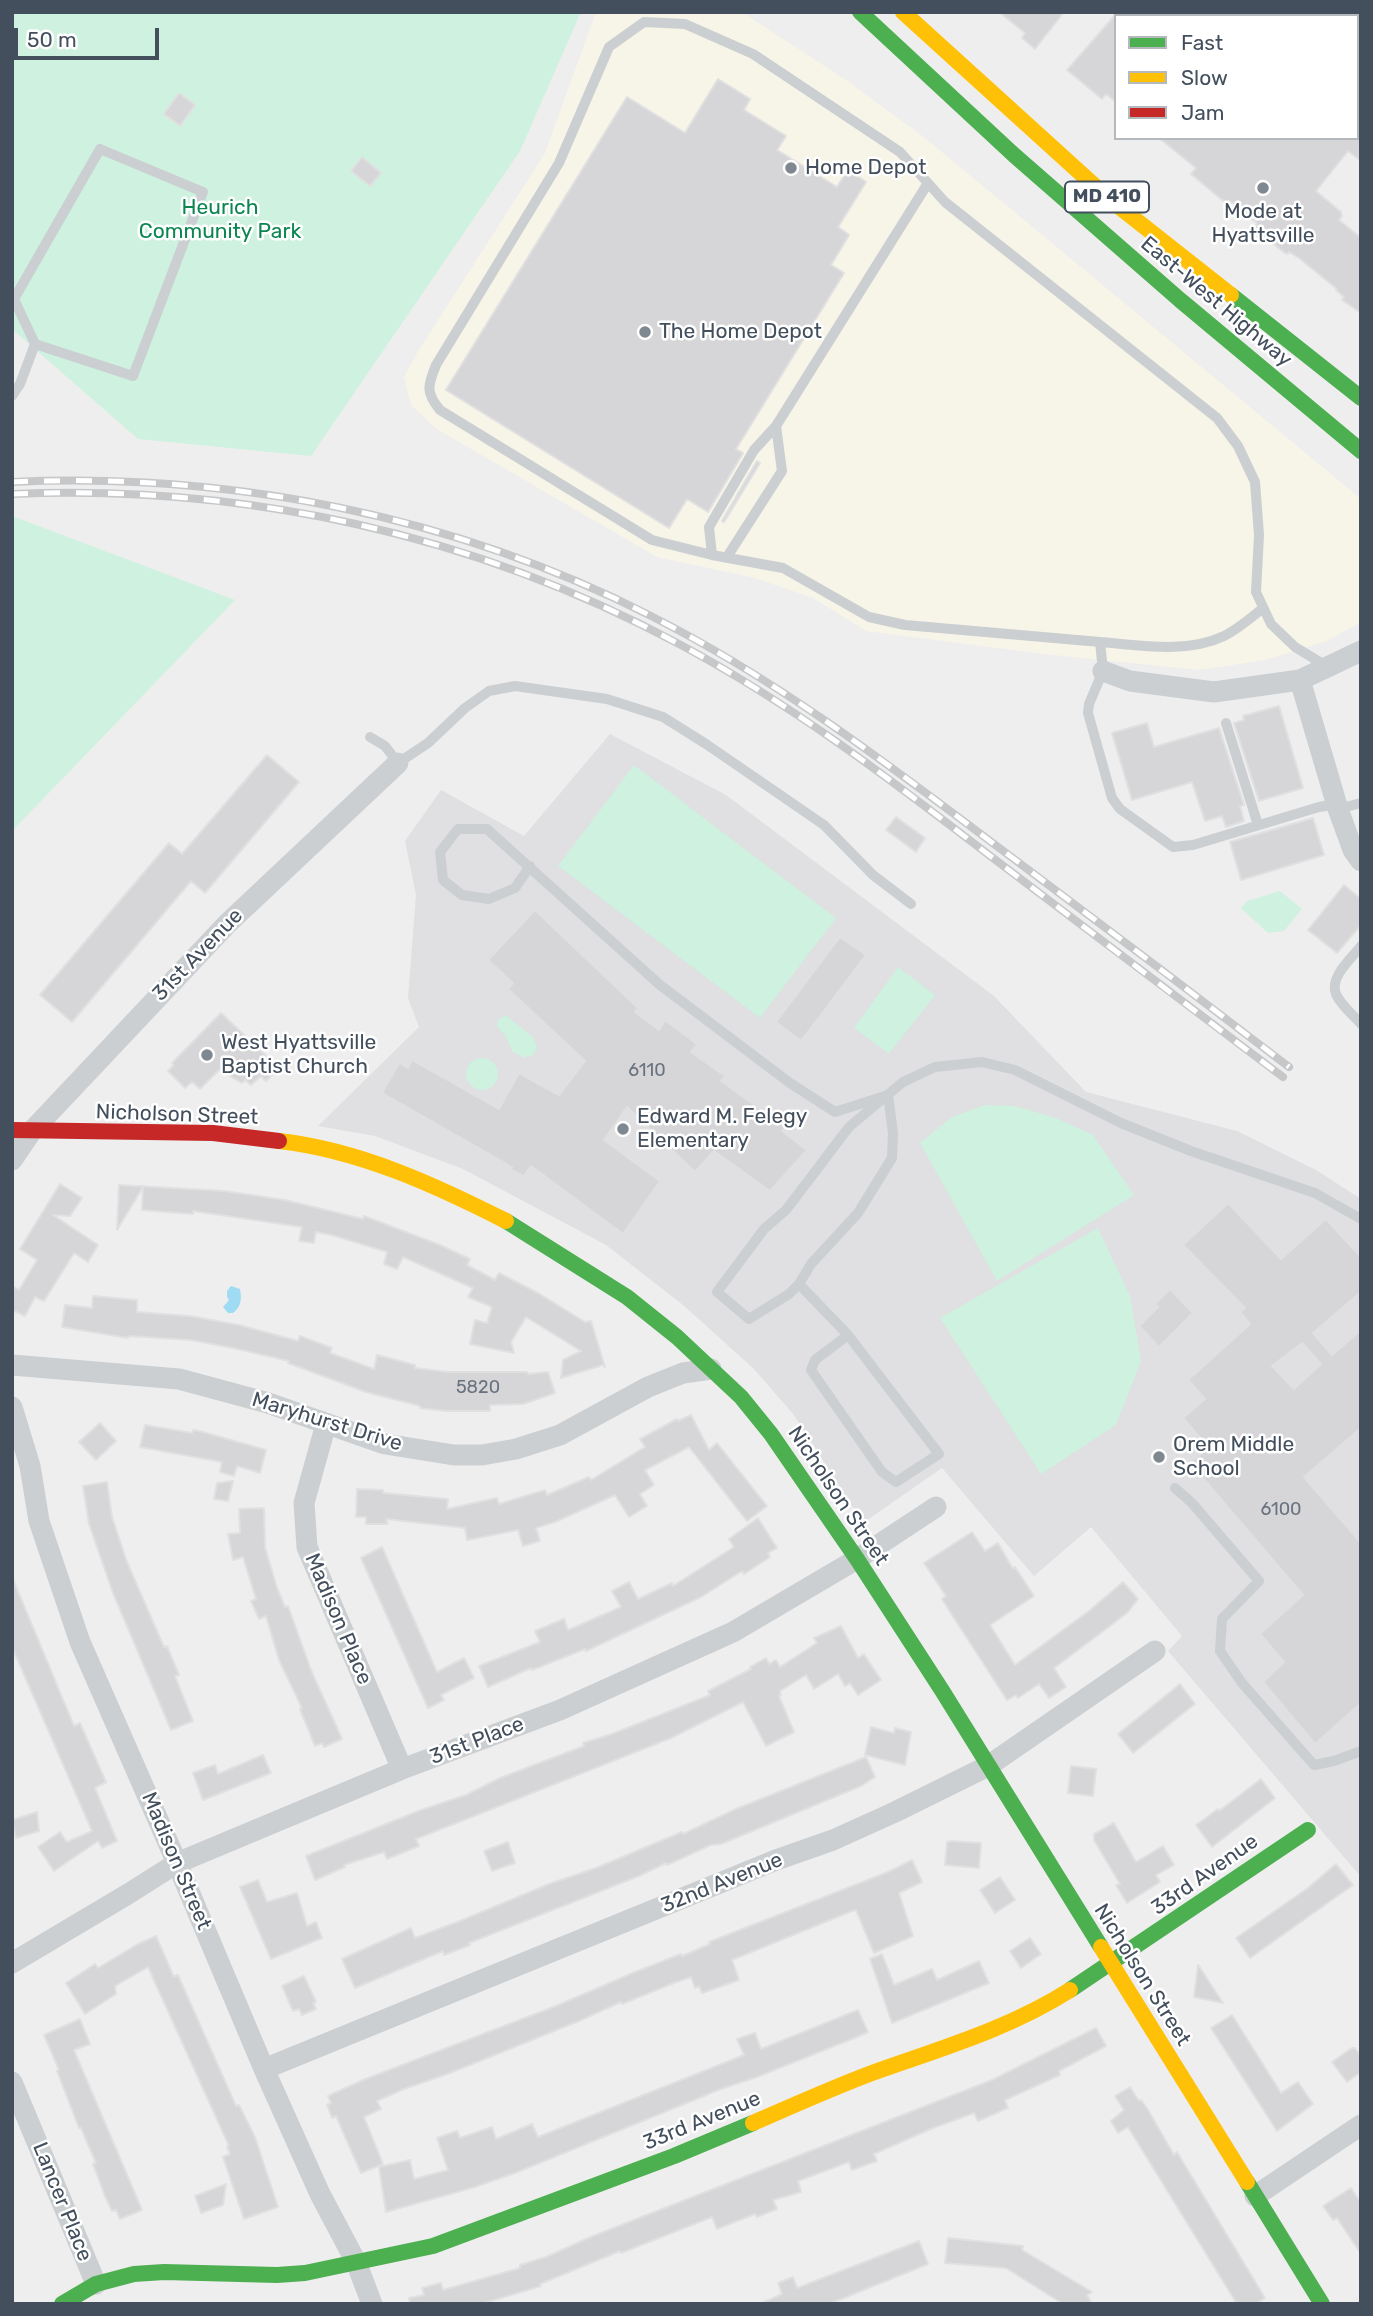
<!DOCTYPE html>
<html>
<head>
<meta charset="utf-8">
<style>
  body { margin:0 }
  #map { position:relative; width:1373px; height:2316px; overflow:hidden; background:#efeeee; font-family:Rubik,sans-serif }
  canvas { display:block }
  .frame { position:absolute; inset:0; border:14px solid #434f5d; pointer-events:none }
  .legend { position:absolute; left:1114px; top:14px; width:245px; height:126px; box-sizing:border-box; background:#fff; border:2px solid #b4b9be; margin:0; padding:9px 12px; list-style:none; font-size:21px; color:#434f5d }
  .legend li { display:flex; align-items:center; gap:14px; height:35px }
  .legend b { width:35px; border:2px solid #b4b9be }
  .scale { position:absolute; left:14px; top:28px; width:145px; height:32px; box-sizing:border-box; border:4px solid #434f5d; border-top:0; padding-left:9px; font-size:21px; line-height:24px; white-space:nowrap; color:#434f5d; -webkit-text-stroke:5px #fff; paint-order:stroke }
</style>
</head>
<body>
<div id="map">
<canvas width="1373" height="2316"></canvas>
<div class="frame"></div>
<ul class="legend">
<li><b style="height:9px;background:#4caf50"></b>Fast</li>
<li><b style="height:9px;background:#ffc107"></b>Slow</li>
<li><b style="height:9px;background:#c62828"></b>Jam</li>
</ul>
<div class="scale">50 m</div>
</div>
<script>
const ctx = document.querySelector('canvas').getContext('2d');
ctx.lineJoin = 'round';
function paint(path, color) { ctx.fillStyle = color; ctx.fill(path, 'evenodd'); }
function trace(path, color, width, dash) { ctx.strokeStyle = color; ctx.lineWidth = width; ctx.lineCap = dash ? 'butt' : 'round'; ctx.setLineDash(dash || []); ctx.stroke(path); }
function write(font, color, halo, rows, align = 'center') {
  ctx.font = font + ' Rubik,sans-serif'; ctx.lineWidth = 5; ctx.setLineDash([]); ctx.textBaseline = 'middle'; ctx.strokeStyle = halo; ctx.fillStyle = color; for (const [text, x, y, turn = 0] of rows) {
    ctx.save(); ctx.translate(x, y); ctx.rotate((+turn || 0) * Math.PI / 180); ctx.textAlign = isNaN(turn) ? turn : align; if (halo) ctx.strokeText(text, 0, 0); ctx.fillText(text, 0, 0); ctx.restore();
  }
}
paint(new Path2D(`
  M596,12H742L846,80L925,138L1361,499V622L1327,641L1265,660L1199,670L1044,654L866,631L813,598L755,578L657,557L435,428L411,405L404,377L417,353L545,153Z`), '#f7f4e8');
paint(new Path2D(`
  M610,734L726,795L994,996L1086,1092L1237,1131L1316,1170L1361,1199V1877L1168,1651L1182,1636L1091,1527L1034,1576L942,1468L863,1523L794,1415L753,1368L683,1305L606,1245L463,1169L375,1136L318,1126L419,1027L408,998L416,895L405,841L441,790L524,836Z`), '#e0dfe1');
paint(new Path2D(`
  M12,12H581L520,151L311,456L138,439L12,329Z
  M12,516L235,600L12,831Z
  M634,765L836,918L760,1018L558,866Z
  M1280,891L1302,909L1284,931L1268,933L1241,908L1247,901Z
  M898,967L935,995L889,1054L854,1028Z
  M506,1015L534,1038L537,1049L533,1055L524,1058L513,1052L505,1035L497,1027L498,1020Z
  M466 1074a16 16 0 1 1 32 0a16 16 0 1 1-32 0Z
  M985,1105L1015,1106L1056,1118L1093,1135L1134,1195L997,1281L920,1143L952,1117Z
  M1098,1228L1130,1296L1141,1361L1116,1425L1041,1474L940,1318Z`), '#cff1df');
paint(new Path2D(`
  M231,1286L240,1289C242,1299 241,1307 233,1313H228L223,1307L229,1300L227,1297V1291Z`), '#9fdcf4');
const building = new Path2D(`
  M999,12H1064L1035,49L1022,38L1025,33Z
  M1116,14V102L1106,94L1102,99L1067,70Z
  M718,79L750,99L744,110L786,136L777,150L837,187L848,170L866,182L838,227L849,235L831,265L844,273L736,449L743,453L708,512L687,499L669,528L446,390L627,97L685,133Z
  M179,93L195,105L180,126L164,114Z
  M1159,138H1361V161L1348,151L1316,191L1341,212L1342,216L1339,220L1361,238V313L1342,300L1344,297L1336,290L1337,289L1299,258L1289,252L1288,254L1285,253L1271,242L1255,228L1257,223L1230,201L1227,204L1191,174L1196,168Z
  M362,157L381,173L370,186L351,171Z
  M757,461L760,463L724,522L722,521Z
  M1279,706L1303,788L1259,801L1234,723L1244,720L1243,716Z
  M1147,723L1154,747L1219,728L1244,805L1240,806L1244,821L1226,827L1222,816L1205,821L1192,782L1132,800L1112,733Z
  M267,755L299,782L205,893L191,881L72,1022L40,995L169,843L182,854Z
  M896,817L925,838L916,852L886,830Z
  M1313,818L1324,855L1241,880L1230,842Z
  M1344,885L1361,899V925L1337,953L1308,930Z
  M535,910L638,1008L635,1012L659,1030L665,1020L697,1044L691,1052L725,1076L721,1081L785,1127L782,1131L807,1150L770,1191L714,1151L695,1172L627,1107L604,1140L660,1181L623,1234L531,1166L524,1176L511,1170L512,1167L382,1093L399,1063L408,1068L412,1060L499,1109L519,1073L559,1095L585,1061L508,989L513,983L488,960Z
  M840,937L866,955L801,1041L776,1022Z
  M221,1013L279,1068L266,1081L261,1076L251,1085L245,1080L242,1083L219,1070L200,1089L192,1082L185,1088L168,1071L174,1065L172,1063Z
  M60,1184L82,1198L70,1216L53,1215L98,1245L88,1262L74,1253L44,1301L35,1297L25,1316L12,1310V1286L19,1290L37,1260L20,1249Z
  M119,1185L224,1191L285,1200L363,1219L364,1216L440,1245L470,1259L467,1265L495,1280L499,1273L538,1293L585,1322L591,1321L605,1367L603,1365L561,1378L563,1360L581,1351L526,1317L511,1342L514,1353L470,1344L475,1320L487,1323L492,1307L468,1297L473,1288L403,1257L397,1269L384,1264L387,1252L332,1235L316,1232L314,1243L299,1241L302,1227L193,1211V1214L142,1210L143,1187L117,1230Z
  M1228,1203L1281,1259L1326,1219L1361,1257V1292L1313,1333L1332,1355L1361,1330V1428L1304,1477L1361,1543V1703L1315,1744L1263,1682L1284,1662L1260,1634L1303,1595L1190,1463L1208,1447L1183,1418L1205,1399L1188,1380L1250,1324L1240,1312L1245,1308L1183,1245ZM1302,1343L1321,1364L1294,1389L1272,1366Z
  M1170,1289L1193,1313L1159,1347L1139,1326L1158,1307L1155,1304Z
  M93,1296L137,1300V1312L190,1316L239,1325L298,1341L300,1336L332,1348L330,1353L374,1369L377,1355L415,1365V1368L448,1372H527L528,1374L548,1372L555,1393L523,1404L490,1405V1411H446L420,1408V1406L366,1392L288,1363L289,1361L233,1348L191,1340L128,1336V1338L62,1327L65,1305L92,1308Z
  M691,1415L709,1450L717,1443L767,1506L747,1521L689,1447L645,1470L654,1485L640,1494L647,1506L629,1517L615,1495L555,1522L536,1528L540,1541L523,1546L518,1530L467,1540L465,1528L386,1519L388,1524H366V1517H356L357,1489L383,1490V1493L448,1499L447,1509L497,1498L499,1504L545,1490L547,1495L589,1477L591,1480L645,1447L640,1439L677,1419L678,1421Z
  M100,1423L116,1441L96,1460L79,1442Z
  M145,1425L192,1433L193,1430L203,1432L266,1450L260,1473L237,1466L234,1476L220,1472L222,1462L140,1447Z
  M233,1481L228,1501L214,1499L217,1483Z
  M107,1482L112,1517L127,1562L164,1647L167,1646L179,1675L175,1676L193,1721L171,1730L113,1593L89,1524L83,1486Z
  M264,1508L265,1547L277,1588L285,1607L288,1606L311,1670L342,1739L324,1747L322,1743L315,1746L300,1709L302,1708L279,1660L266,1616L259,1619L251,1601L256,1599L243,1557L233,1560L228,1534L240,1533L239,1509Z
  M758,1518L777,1548L768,1553L770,1557L744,1574L742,1571L701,1597L586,1651L585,1649L532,1670L531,1668L488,1687L479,1666L540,1642L535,1631L564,1619L568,1630L621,1607L612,1591L629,1582L638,1599L672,1583L673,1586L734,1547L729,1539Z
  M972,1532L985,1551L998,1543L1013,1569L1015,1567L1034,1596L990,1625L1015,1665L1089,1611L1123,1582L1138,1599L1128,1612L1110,1626L1054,1668L1066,1687L1049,1698L1039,1684L1018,1698L1016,1695L1007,1700L952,1615L942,1599L946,1596L924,1563Z
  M382,1547L437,1672L464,1658L474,1678L441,1695L444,1700L428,1708L361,1558Z
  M12,1577L74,1726L80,1723L106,1782L95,1788L117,1841L102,1848L98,1841L54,1871L38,1847L60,1832L67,1842L92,1831L12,1647Z
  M841,1626L858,1658L864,1654L881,1680L858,1695L850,1683L845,1686L838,1674L814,1689L806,1675L780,1691L781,1695L779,1696L794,1732L766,1746L743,1702L671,1738L416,1839L419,1846L387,1859L384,1852L344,1865L345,1867L315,1880L306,1856L421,1810L466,1795L500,1778L584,1746L583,1743L612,1734L710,1695L708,1691L751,1669L750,1667L766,1658L769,1664L776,1660L780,1667L817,1643L814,1638Z
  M1180,1684L1195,1704L1133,1753L1118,1734Z
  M871,1727L894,1733L895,1728L911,1732L905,1765L865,1755Z
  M263,1755L271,1773L203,1800L193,1773L215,1765L218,1774Z
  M866,1757L875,1777L861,1786L721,1844L711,1845L667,1865L666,1863L639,1876L469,1943L470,1945L444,1955L443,1951L355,1988L342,1959L411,1928L415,1938L460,1921L549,1884L596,1868L682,1832L683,1834L736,1809Z
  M1071,1766L1096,1769L1093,1796L1068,1793Z
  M1261,1779L1275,1798L1212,1847L1196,1825L1218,1809L1219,1811Z
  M37,1812L39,1831L16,1838L12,1820Z
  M1114,1823L1136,1862L1163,1846L1174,1865L1156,1875L1160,1882L1127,1903L1116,1885L1120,1884L1094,1840V1834Z
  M952,1841L981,1843L979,1868L945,1865L947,1842Z
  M508,1842L515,1863L492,1871L484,1851Z
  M912,1860L922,1882L899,1893L913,1936L874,1953L856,1910L852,1911L732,1960L739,1980L702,1993L699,1986L695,1988L691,1977L674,1983L622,2004L621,2002L579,2021L450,2073L404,2089L377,2101L381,2109L364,2117L383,2164L361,2173L336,2116L332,2118L327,2105L331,2103L328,2096L363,2080L556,2006L635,1972L681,1954L682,1956L710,1944L709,1942L888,1872Z
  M1336,1864L1353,1885L1250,1958L1236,1938L1308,1888Z
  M1000,1877L1015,1900L995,1913L980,1890Z
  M258,1880L267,1902L297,1893L307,1926L316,1922L322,1938L271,1959L240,1887Z
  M156,1936L174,1977L178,1975L236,2106L239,2105L255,2137L278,2207L244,2219L223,2157L230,2154L227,2147L229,2146L148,1967L115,1986L116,1994L85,2014L66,1983L95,1964L98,1968L138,1944Z
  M1030,1938L1041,1954L1021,1968L1010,1951Z
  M882,1954L894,1985L932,1969L937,1980L979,1961L989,1983L892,2023L870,1959Z
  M1198,1965L1199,1966L1223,2003L1194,1997Z
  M304,1976L316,2002L313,2003L316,2009L302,2015L299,2009L293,2011L282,1986Z
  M858,2010L868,2032L857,2037L757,2077L721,2089L515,2173L475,2187L386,2212L379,2167L410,2160L414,2179L448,2170L437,2138L457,2131L460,2138L492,2127L496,2139L532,2124L538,2137L744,2055L737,2039L755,2033L761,2049Z
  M1232,2015L1281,2093L1298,2082L1313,2104L1277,2131L1211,2028Z
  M80,2019L90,2044L74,2050L142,2210L120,2219L116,2210L112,2211L105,2196L93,2164L96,2163L81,2128H79L57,2071L59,2070L44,2035Z
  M1096,2028L1106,2046L1059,2071L1060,2075L1005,2100L1008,2108L978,2121L974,2113L933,2128L874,2154L877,2161L852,2170L849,2162L798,2181L801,2192L773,2200L777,2209L757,2217L755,2214L717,2229L712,2217L621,2253L620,2251L540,2284L541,2286L481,2304H410L409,2298L424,2295L422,2288L441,2283L443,2290L520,2268V2265L546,2257L593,2236L992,2080Z
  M1352,2048H1355L1361,2056V2072L1347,2082L1332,2062Z
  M1130,2087L1139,2101L1141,2100L1147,2108L1174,2155L1177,2152L1265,2298L1255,2304H1237L1128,2127L1118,2133L1111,2121L1124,2110L1115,2096Z
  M226,2184L223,2205L201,2213L195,2196Z
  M1351,2188L1361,2203V2254L1337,2218L1333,2220L1323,2206Z
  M948,2238L1023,2246L1022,2250L1092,2292L1087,2295L1092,2304H1063L1006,2268L945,2263Z
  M919,2241L928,2264L829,2304H760L782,2294L778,2283L793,2277L797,2288Z`);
paint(building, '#d6d6d9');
trace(building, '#e0e0e1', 2);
trace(new Path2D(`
  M100,149L203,192L133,376L35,344L14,299Z
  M12,396L20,384L35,344
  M712,555L709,527L754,450L776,426
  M727,557L782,471L776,426L928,183
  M1100,642C1140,645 1186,654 1224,636C1238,629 1251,618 1263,608
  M1328,667L1295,647L1271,624L1256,592L1259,535L1255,482L1238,446L1217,418L945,202L900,152L753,54L685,24L644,22L609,47L559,163L436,365C428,385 425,392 440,410L652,540L712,555L783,568L869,617L905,625L1100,642L1103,671L1089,704L1088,713L1112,798L1120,809L1173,847L1193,845L1319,807L1337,804
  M1226,723L1258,825
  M370,737L385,746L398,763L428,743L465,708L489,691L515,686L607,699L663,717L706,744L824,825L873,875L911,904
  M1338,809L1361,803
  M530,866L515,888L489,899L462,895L443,880L440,852L458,829H487L660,985L790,1083L835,1112L888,1095L893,1133L892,1158L858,1213L811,1264L799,1284
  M1361,946C1352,958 1329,977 1336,994C1340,1004 1354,1016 1361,1024
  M848,1335L815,1360L811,1370L882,1472L896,1482L939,1454L848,1335L799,1284L789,1294L749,1319L717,1292L764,1229L786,1210L849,1127L903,1082L935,1067L982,1062L1015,1070L1121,1123L1191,1151L1315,1193L1361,1219
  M1175,1488L1192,1503L1259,1581L1222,1619L1220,1651L1242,1683L1314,1765L1334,1761L1361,1751`), '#cbcfd2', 10);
trace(new Path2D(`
  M1103,671L1130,681L1214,692L1300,680L1361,651
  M1300,680L1338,809L1353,850L1361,861
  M12,1160L31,1132L227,924L398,763
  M12,1365L179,1379L268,1403L385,1444L454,1455H482L516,1449L560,1435L648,1387L683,1373L711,1369
  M12,1407L30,1466L39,1521L80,1642L177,1863L264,2069L320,2194L356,2262L372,2304
  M326,1424L304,1503L307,1547L402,1769
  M12,1963L128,1894L177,1863L402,1769L560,1710L733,1632L857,1559L936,1507
  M264,2069L776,1860L833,1840L895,1812L988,1766L1155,1651
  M12,2082L96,2284
  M1255,2196L1361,2125`), '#cbcfd2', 21);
trace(new Path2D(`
  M860,12L1014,155L1180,300L1361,451
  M1231,295L1361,398
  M506,1221L627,1297L677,1337L741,1397L771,1434L857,1559L943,1692L1101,1947
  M1070,1990L1308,1830
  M1247,2182L1322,2304
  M62,2304L96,2284L134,2274L164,2272L277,2275L305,2273L433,2246L674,2156L753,2123`), '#4caf50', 16);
trace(new Path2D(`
  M903,12L1108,198L1231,295
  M279,1141C359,1150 435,1185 506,1221
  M1101,1947L1247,2182
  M753,2123C792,2106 832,2088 872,2073C939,2049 1009,2029 1070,1990`), '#ffc107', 16);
trace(new Path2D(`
  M12,1130L213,1133L279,1141`), '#c62828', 16);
const rail = new Path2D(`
  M12,482C231,472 455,516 651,616C774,678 884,761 994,844C1093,918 1191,992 1289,1067
  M12,494C244,484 474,534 679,644C790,703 890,779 989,855C1087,929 1184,1003 1283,1077`);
trace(rail, '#c5c7c9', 8);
trace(rail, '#fff', 5, [16]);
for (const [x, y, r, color] of [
  [791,168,7,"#7f8790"],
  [1263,188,7,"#7f8790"],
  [645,332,7,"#7f8790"],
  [207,1055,7,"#7f8790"],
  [623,1129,7,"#7f8790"],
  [1159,1457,7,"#7f8790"]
]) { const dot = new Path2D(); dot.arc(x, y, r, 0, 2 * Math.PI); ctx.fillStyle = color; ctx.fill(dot); trace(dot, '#fff', 2.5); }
write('18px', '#69727d', null, [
  ["6110",647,1071],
  ["5820",478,1388],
  ["6100",1281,1510]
]);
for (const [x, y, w] of [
  [1107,197,84]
]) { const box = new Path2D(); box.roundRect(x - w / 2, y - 15.5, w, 31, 5); ctx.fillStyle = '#fff'; ctx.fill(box); trace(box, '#434f5d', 2); }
write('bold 19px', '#434f5d', null, [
  ["MD 410",1107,197]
]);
write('21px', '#434f5d', '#fff', [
  ["Home Depot",805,168],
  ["Mode at",1263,212,"center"],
  ["Hyattsville",1263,236,"center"],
  ["The Home Depot",659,332],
  ["West Hyattsville",221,1043],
  ["Baptist Church",221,1067],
  ["Edward M. Felegy",637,1117],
  ["Elementary",637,1141],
  ["Orem Middle",1173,1445],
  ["School",1173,1469]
], 'left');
write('21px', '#0c8651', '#fff', [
  ["Heurich",220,208],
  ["Community Park",220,232]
]);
write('21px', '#434f5d', '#fff', [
  ["East-West Highway",1216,302,40],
  ["31st Avenue",198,955,-46],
  ["Nicholson Street",177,1115,2],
  ["Maryhurst Drive",327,1422,17],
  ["Nicholson Street",838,1496,56],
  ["Madison Place",338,1619,67],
  ["31st Place",477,1741,-21],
  ["Madison Street",176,1861,67],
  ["33rd Avenue",1205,1875,-35],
  ["32nd Avenue",722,1883,-22],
  ["Nicholson Street",1142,1975,58],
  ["33rd Avenue",702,2121,-22],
  ["Lancer Place",62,2202,68]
]);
</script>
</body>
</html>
